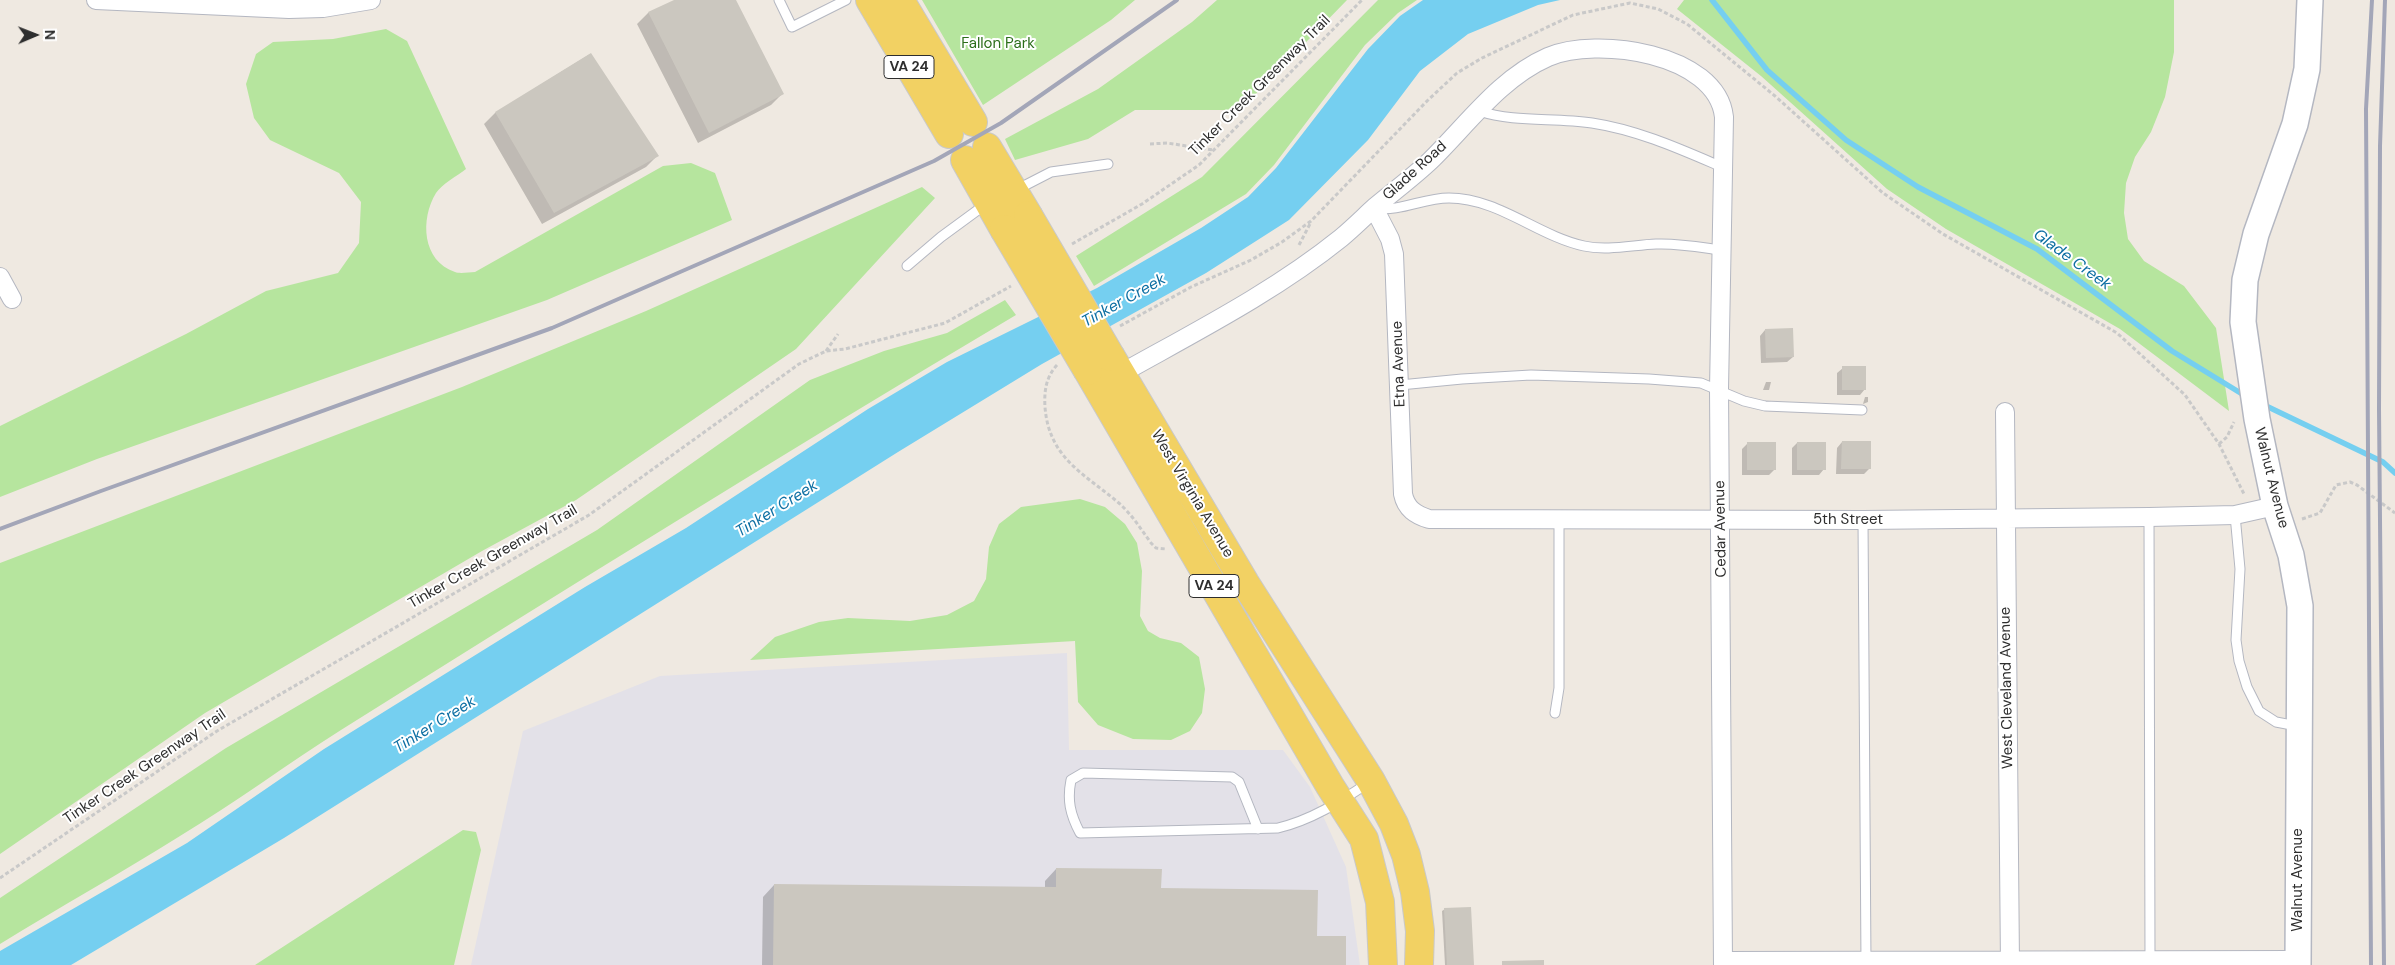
<!DOCTYPE html>
<html>
<head>
<meta charset="utf-8">
<style>
  body { margin:0 }
  #map { position:relative; width:2395px; height:965px; overflow:hidden; background:#efe9e1; font-family:"DM Sans",sans-serif }
  canvas { display:block }
  .north { position:absolute; left:10px; top:10px; width:50px; height:50px; -webkit-text-stroke:4px #fff; paint-order:stroke; rotate:89deg; font-size:14px; font-weight:700; line-height:20px; text-align:center; color:#2e2e2e }
  .north::after { content:''; display:block; margin:auto; width:18px; height:22px; background:#2e2e2e; clip-path:polygon(50% 0,100% 100%,50% 72%,0 100%) }
</style>
</head>
<body>
<div id="map">
<canvas width="2395" height="965"></canvas>
<div class="north">N</div>
</div>
<script>
const ctx = document.querySelector('canvas').getContext('2d');
ctx.lineJoin = 'round';
function paint(path, color) { ctx.fillStyle = color; ctx.fill(path, 'evenodd'); }
function trace(path, color, width, dash) { ctx.strokeStyle = color; ctx.lineWidth = width; ctx.lineCap = dash ? 'butt' : 'round'; ctx.setLineDash(dash || []); ctx.stroke(path); }
function write(font, color, halo, rows, align = 'center') {
  ctx.font = font + ' "DM Sans",sans-serif'; ctx.lineWidth = 4; ctx.setLineDash([]); ctx.textBaseline = 'middle'; ctx.strokeStyle = halo; ctx.fillStyle = color; for (const [text, x, y, turn = 0] of rows) {
    ctx.save(); ctx.translate(x, y); ctx.rotate((+turn || 0) * Math.PI / 180); ctx.textAlign = isNaN(turn) ? turn : align; if (halo) ctx.strokeText(text, 0, 0); ctx.fillText(text, 0, 0); ctx.restore();
  }
}
paint(new Path2D(`
  M1067,653L1069,750H1283L1310,787L1346,867L1360,965H471L523,731L660,676Z`), '#e3e1e8');
paint(new Path2D(`
  M922,0H1135L1111,20L983,105Z
  M1217,0H1347L1240,110H1135L1088,139L1015,160L1005,139L1098,89L1192,22Z
  M1378,0H1417L1398,13L1365,45L1274,165L1246,194L1094,286L1076,256L1202,177Z
  M1684,0H2174V52L2165,97L2151,132L2135,157L2126,183L2124,213L2128,239L2144,261L2184,286L2216,328L2229,411L2120,329L1946,229L1887,189L1761,76L1677,9Z
  M386,29L407,41L466,169C457,176 442,184 436,193C420,219 422,261 455,272C460,274 469,272 475,272L663,166L691,163L715,173L732,220L547,300L97,459L0,497V426L186,334L266,291L338,273L359,243L361,202L339,173L270,140L254,118L246,84L256,54L273,42L333,39Z
  M922,187L935,198L796,349L576,500L482,551L205,713L0,854V563L462,387L646,311Z
  M1005,300L1016,315C789,450 564,590 341,730C287,764 235,803 180,836C121,873 60,907 0,944V898L226,748L597,530L810,380L884,351L947,333Z
  M1080,499L1105,507L1125,524L1137,543L1142,571L1140,616L1148,631L1160,638L1181,643L1199,657L1205,689L1202,713L1190,731L1171,740L1133,739L1098,725L1078,702L1075,641L750,660L775,637L819,622L848,618L910,621L947,615L974,601L986,579L989,547L999,524L1021,507Z
  M463,830L476,832L481,850L454,965H255Z`), '#b6e59e');
paint(new Path2D(`
  M1423,0H1560L1538,5L1468,34L1420,71L1368,140L1289,220L1206,273L1042,364L898,452L284,838L71,965H0V951L187,843L324,749L585,587L686,528L868,409L947,362L1097,288L1201,228L1248,197L1276,168L1368,49L1400,16Z`), '#75cff0');
paint(new Path2D(`
  M677,0H735L782,94L771,105L698,143L637,24L648,13Z
  M590,54L657,156L646,167L542,224L484,124L495,113Z
  M1765,330L1793,357L1787,362L1761,363L1760,336Z
  M1843,368L1865,389L1860,395H1837V373Z
  M1766,382H1771L1769,390H1763Z
  M1865,397H1868V402L1863,404Z
  M1842,442L1869,469L1864,474H1836L1837,448Z
  M1797,443L1824,469L1819,475H1792V448Z
  M1747,444L1775,469L1769,475H1742V449Z
  M1056,869L1160,890L1316,937L1345,965H762L763,897L774,885L1045,888V881Z
  M1445,909L1473,965H1445L1442,911Z`), '#0003');
trace(new Path2D(`
  M1712,0L1767,70L1846,140L1918,187L2037,249L2172,351L2247,397
  M2262,404L2383,462L2395,473`), '#75cff0', 5.5);
paint(new Path2D(`
  M674,0H736L784,94L709,133L648,12Z
  M591,53L659,156L554,213L495,112Z
  M1793,328L1794,357L1766,358L1765,329Z
  M1842,366H1866V390H1842Z
  M1842,441H1871V469H1841Z
  M1747,442H1776V470H1747Z
  M1797,442H1826V470H1797Z
  M1056,868L1162,869L1161,888L1318,890L1317,936H1346V965H773L774,884L1056,887Z
  M1471,907L1474,965H1447L1444,908Z
  M1544,960V965H1502V961Z`), '#cbc7bf');
const lane = new Path2D(`
  M779,0L792,27L846,0
  M1479,111C1516,123 1554,117 1592,123C1638,130 1680,149 1722,167
  M1016,190L1051,172L1108,164
  M1374,208C1402,212 1422,198 1449,198C1498,198 1538,236 1584,246C1607,251 1633,245 1656,244C1678,243 1699,247 1720,250
  M907,266L941,237L986,204
  M1400,385L1462,379L1531,375L1649,379L1701,383L1744,401L1765,406L1862,410
  M2235,515L2240,569L2236,640L2239,661L2247,687L2259,711L2276,722L2297,726
  M2149,517L2150,962
  M1863,520L1866,963
  M1555,713L1559,688V521
  M1258,829L1239,782L1232,777L1083,773L1071,780C1067,800 1070,814 1080,833L1278,828C1311,820 1340,802 1368,783`);
const street = new Path2D(`
  M96,0L289,9L323,8L371,0
  M1374,208L1390,239L1394,254L1403,494C1406,509 1416,515 1429,519L1863,520L2149,517L2235,515L2275,506
  M0,277L12,299
  M1120,374C1195,332 1274,292 1341,238C1353,228 1364,217 1375,207C1393,192 1413,177 1430,161C1467,125 1500,78 1548,57C1596,36 1717,53 1724,117L1719,389L1723,965
  M2005,412L2010,965
  M1723,961L2298,960`);
const secondary = new Path2D(`
  M2298,965L2300,606L2291,555L2275,506L2257,419L2243,322L2245,280L2256,234L2295,124L2307,69L2310,0`);
const primary = new Path2D(`
  M870,0L949,134
  M900,0L973,122
  M987,147L1028,215
  M965,160L1004,229
  M1111,357L1245,583L1371,781L1394,824L1406,855L1415,892L1420,931L1419,965
  M1088,371L1330,786L1364,839L1380,902L1383,965`);
trace(lane, '#b4b7c1', 11);
trace(street, '#b4b7c1', 20);
trace(secondary, '#b4b7c1', 28);
trace(primary, '#c9c9c9', 30);
trace(new Path2D(`
  M1150,144L1167,143L1213,150
  M1072,244L1142,204L1199,165L1362,0
  M1299,245L1311,222
  M1120,326L1191,287L1251,260L1282,242L1311,221L1427,101L1457,73L1482,58L1573,15L1630,3L1658,9L1687,24L1775,96L1883,193L1943,234L2117,333L2185,395L2219,444L2244,494
  M826,351L838,334
  M1057,365C1046,377 1044,391 1045,407C1049,459 1085,474 1120,504C1132,515 1141,529 1151,543L1156,548L1166,549
  M2219,444L2227,437L2234,422
  M2302,519L2320,513L2336,485L2350,482L2357,485L2395,513
  M0,878L217,731L589,515L799,364L826,351L845,349L945,323L1011,286`), '#c9c9c9', 3, [4, 2.5]);
trace(lane, '#fff', 9);
trace(street, '#fff', 18);
trace(secondary, '#fff', 25);
trace(primary, '#f2d163', 28);
trace(new Path2D(`
  M0,529L101,491L552,328L934,161L1001,123L1177,0
  M2371,965L2366,109L2372,0
  M2384,965L2379,409L2380,146L2385,0`), '#a3a6b8', 4);
const primaryBridge = new Path2D(`
  M1028,215L1111,357
  M1004,229L1088,371`);
trace(primaryBridge, '#c9c9c9', 30, []);
trace(primaryBridge, '#f2d163', 28);
for (const [x, y, w] of [
  [909,67,50],
  [1214,586,50]
]) { const box = new Path2D(); box.roundRect(x - w / 2, y - 11.5, w, 23, 4); ctx.fillStyle = '#fff'; ctx.fill(box); trace(box, '#2e2e2e', 1); }
write('bold 14px', '#2e2e2e', null, [
  ["VA 24",909,67],
  ["VA 24",1214,586]
]);
write('15px', '#2c6e1b', '#fff', [
  ["Fallon Park",998,44]
]);
write('15px', '#2e2e2e', '#fff', [
  ["Tinker Creek Greenway Trail",1260,86,-45],
  ["Glade Road",1415,171,-42],
  ["Etna Avenue",1399,364,-92],
  ["Walnut Avenue",2271,478,76],
  ["West Virginia Avenue",1192,494,59],
  ["5th Street",1848,520],
  ["Cedar Avenue",1721,529,-91],
  ["Tinker Creek Greenway Trail",493,557,-30],
  ["West Cleveland Avenue",2007,688,-91],
  ["Tinker Creek Greenway Trail",145,767,-34],
  ["Walnut Avenue",2298,880,-90]
]);
write('italic 16px', '#0d6fa3', '#fff', [
  ["Glade Creek",2072,260,36],
  ["Tinker Creek",1124,301,-29],
  ["Tinker Creek",777,509,-32],
  ["Tinker Creek",435,725,-32]
]);
</script>
</body>
</html>
